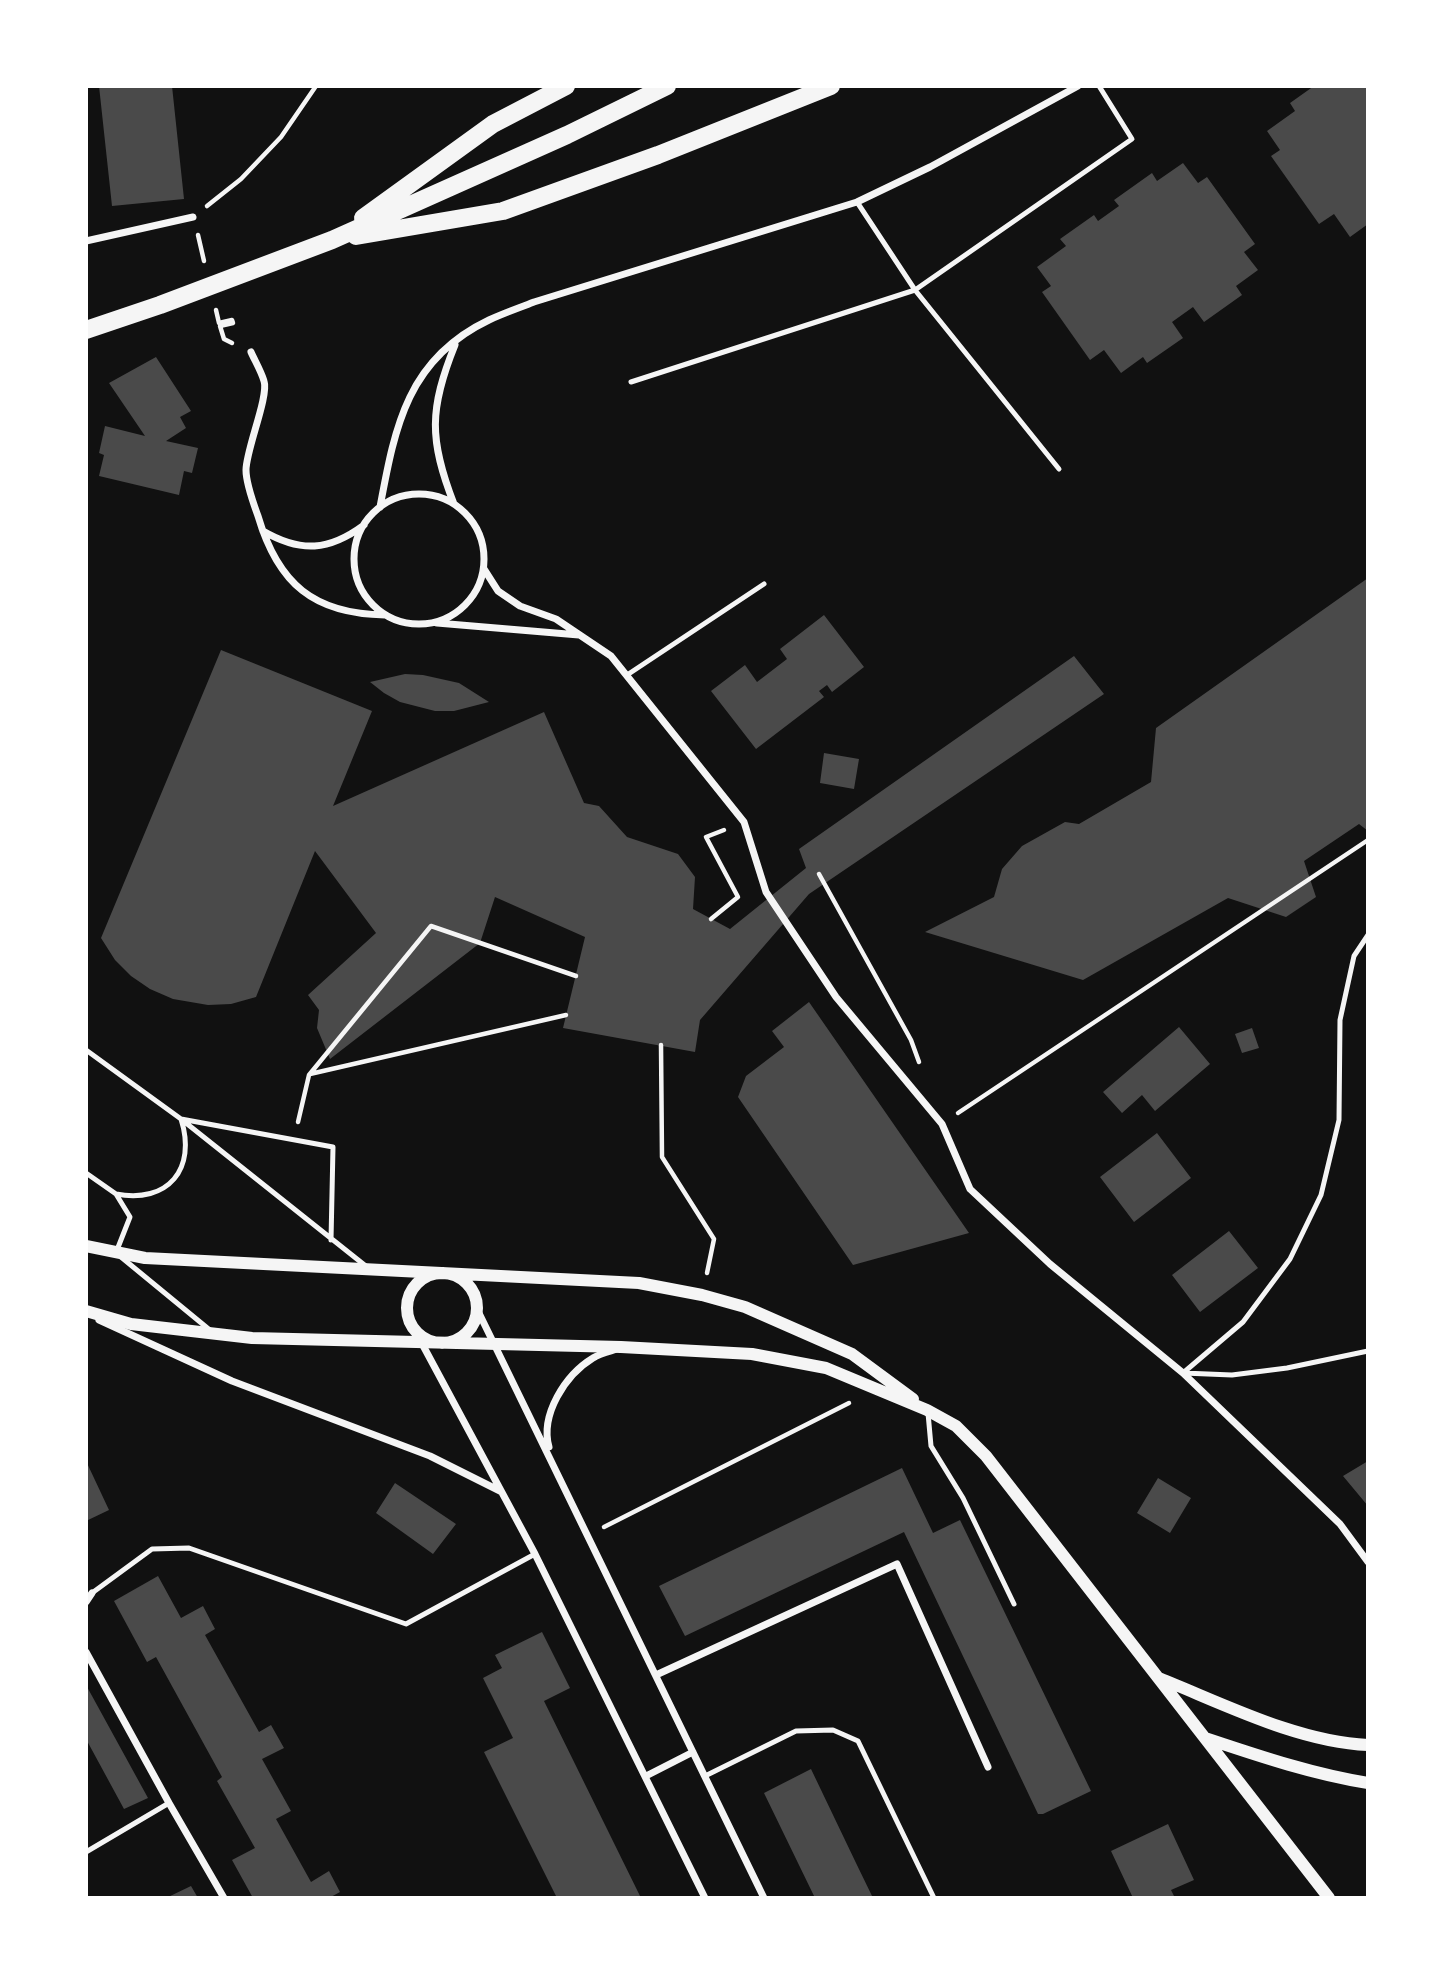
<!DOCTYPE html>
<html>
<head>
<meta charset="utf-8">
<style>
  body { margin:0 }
  #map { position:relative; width:1454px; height:1984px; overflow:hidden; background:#111; font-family:"Roboto Serif",serif }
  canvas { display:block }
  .frame { position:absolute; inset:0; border:88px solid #fff; pointer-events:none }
</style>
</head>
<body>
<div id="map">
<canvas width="1454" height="1984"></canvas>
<div class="frame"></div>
</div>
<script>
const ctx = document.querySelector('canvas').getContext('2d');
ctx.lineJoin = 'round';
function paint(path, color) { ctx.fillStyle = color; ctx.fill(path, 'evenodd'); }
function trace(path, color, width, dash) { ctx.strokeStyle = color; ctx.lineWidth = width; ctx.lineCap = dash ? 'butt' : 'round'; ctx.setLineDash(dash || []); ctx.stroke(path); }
paint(new Path2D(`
  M99,86H172L184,199L112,206Z
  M1314,86H1368V224L1350,237L1334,214L1319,224L1271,156L1280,150L1267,131L1295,111L1290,103Z
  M1183,163L1198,183L1207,177L1255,244L1244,252L1258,270L1236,286L1242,295L1204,322L1193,307L1172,322L1183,338L1147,363L1143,357L1121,373L1104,350L1090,360L1042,292L1051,286L1037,267L1066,246L1060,239L1094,215L1098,221L1119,206L1114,200L1152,173L1157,181Z
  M156,357L191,411L180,417L186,428L166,441L198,448L192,473L184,471L179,495L99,476L104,455L99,453L105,426L145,436L109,383Z
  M1368,578V831L1359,824L1304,861L1316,897L1286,917L1228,898L1083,980L925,932L994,897L1002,869L1022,846L1065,822L1079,824L1151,782L1156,728Z
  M824,615L864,667L832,692L827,685L819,691L824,697L756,749L711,691L745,665L757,682L787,659L780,649Z
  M221,650L372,711L333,806L544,712L584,803L599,806L627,837L678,854L695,877L693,909L730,929L806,868L799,849L1074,656L1104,694L809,894L700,1020L695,1052L563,1028L585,937L495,897L480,943L330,1059L317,1028L319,1010L308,995L376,933L315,851L256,997L231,1004L208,1005L173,999L150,989L131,976L115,960L101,938Z
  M405,674L423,675L459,683L489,702L454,711H435L400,702L384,693L370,682Z
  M824,753L859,759L854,789L820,783Z
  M809,1002L969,1233L853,1265L738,1097L746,1076L784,1047L772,1031Z
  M1179,1027L1210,1064L1155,1111L1142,1095L1122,1113L1103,1092Z
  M1252,1028L1259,1048L1242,1053L1235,1034Z
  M1157,1133L1191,1178L1134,1222L1100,1177Z
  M1229,1231L1258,1268L1200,1312L1172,1275Z
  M86,1461L109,1510L86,1521Z
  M1368,1461V1506L1343,1476Z
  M902,1468L933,1533L960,1520L1091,1791L1043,1814H1038L904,1532L685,1636L659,1586Z
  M1158,1478L1191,1498L1170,1533L1137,1513Z
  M395,1483L456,1524L433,1554L376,1513Z
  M158,1576L181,1618L203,1606L215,1629L205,1635L259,1732L271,1725L284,1748L262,1759L291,1811L276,1819L311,1882L329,1871L340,1892L329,1898H253L232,1860L255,1848L217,1781L222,1777L156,1657L147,1662L114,1601Z
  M542,1632L570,1688L544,1701L641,1898H557L484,1752L513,1738L483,1678L502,1668L495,1655Z
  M86,1685L148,1798L124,1809L86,1739Z
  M811,1769L856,1863L873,1898H815L764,1793Z
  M1168,1824L1194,1880L1171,1890L1175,1898H1133L1111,1851Z
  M191,1886L198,1898H166Z`), '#4a4a4a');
trace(new Path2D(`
  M207,206L241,179L281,137L316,86
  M198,235L204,261
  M216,310L219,323L232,320L233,323L220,326L224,339L232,343
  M819,874L911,1040L919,1062
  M711,919L738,897L706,837L724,830
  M661,1045L662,1157L714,1239L707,1273
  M310,1074L566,1015
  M958,1113L1368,840
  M298,1122L309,1075L431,926L576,976
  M604,1527L849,1403`), '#f5f5f5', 4.5);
trace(new Path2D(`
  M857,202L915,290L1059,469
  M631,382L915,290L1132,139L1099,86
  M627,675L764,584
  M86,1050L181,1119L367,1267
  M86,1173L116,1194L130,1217L117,1250
  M116,1194C168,1204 197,1169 181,1119L333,1147L331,1240
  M121,1257L211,1331
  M1183,1373L1243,1322L1290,1259L1321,1195L1339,1120L1340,1020L1354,956L1368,935
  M1183,1373L1232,1375L1287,1368L1368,1351
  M928,1413L931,1446L963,1498L1014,1604
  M92,1593L152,1549L189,1548L406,1624L535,1554
  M705,1776L796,1731L833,1730L858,1741L934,1898
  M86,1852L169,1803`), '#f5f5f5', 5);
trace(new Path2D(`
  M86,241L193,217
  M251,352C255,361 261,371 264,381C269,396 246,450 246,470C246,484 253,502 258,516C278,584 314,614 385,615
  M354 559a65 65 0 1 1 130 0a65 65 0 1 1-130 0Z
  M454,504C429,440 429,409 455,345
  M380,507C395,427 407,359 489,320C504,313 519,308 534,302L857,202L930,167L1078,86
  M263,531C301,553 329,551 364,525
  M484,569L498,591L520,606L556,619L611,656L744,822L766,892L836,997L942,1124L970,1189L1050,1264L1183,1373L1340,1524L1368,1562
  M437,623L579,635
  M477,1309L764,1898
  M99,1320L232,1381L430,1456L500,1491
  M412,1325L535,1554L705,1898
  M549,1447C540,1415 565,1375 593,1358C599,1354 607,1352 614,1350
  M86,1602L92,1593
  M86,1652L169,1803L224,1898
  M656,1675L897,1564L988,1767
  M646,1776L693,1752`), '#f5f5f5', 7);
trace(new Path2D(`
  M86,1246L145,1258L639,1283L702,1295L745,1307L852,1354L913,1399
  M407 1308a35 35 0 1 1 70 0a35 35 0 1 1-70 0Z
  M86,1311L131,1324L252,1338L621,1347L752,1354L826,1368L927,1410L956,1426L986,1456L1329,1898
  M1159,1678C1224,1704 1298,1742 1368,1745
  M1205,1738C1259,1756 1312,1774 1368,1783`), '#f5f5f5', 12);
trace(new Path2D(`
  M363,218L493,124L566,86
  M356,236L503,211L658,155L831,86
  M86,330L160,305L332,240L567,135L667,86`), '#f5f5f5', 18);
</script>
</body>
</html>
